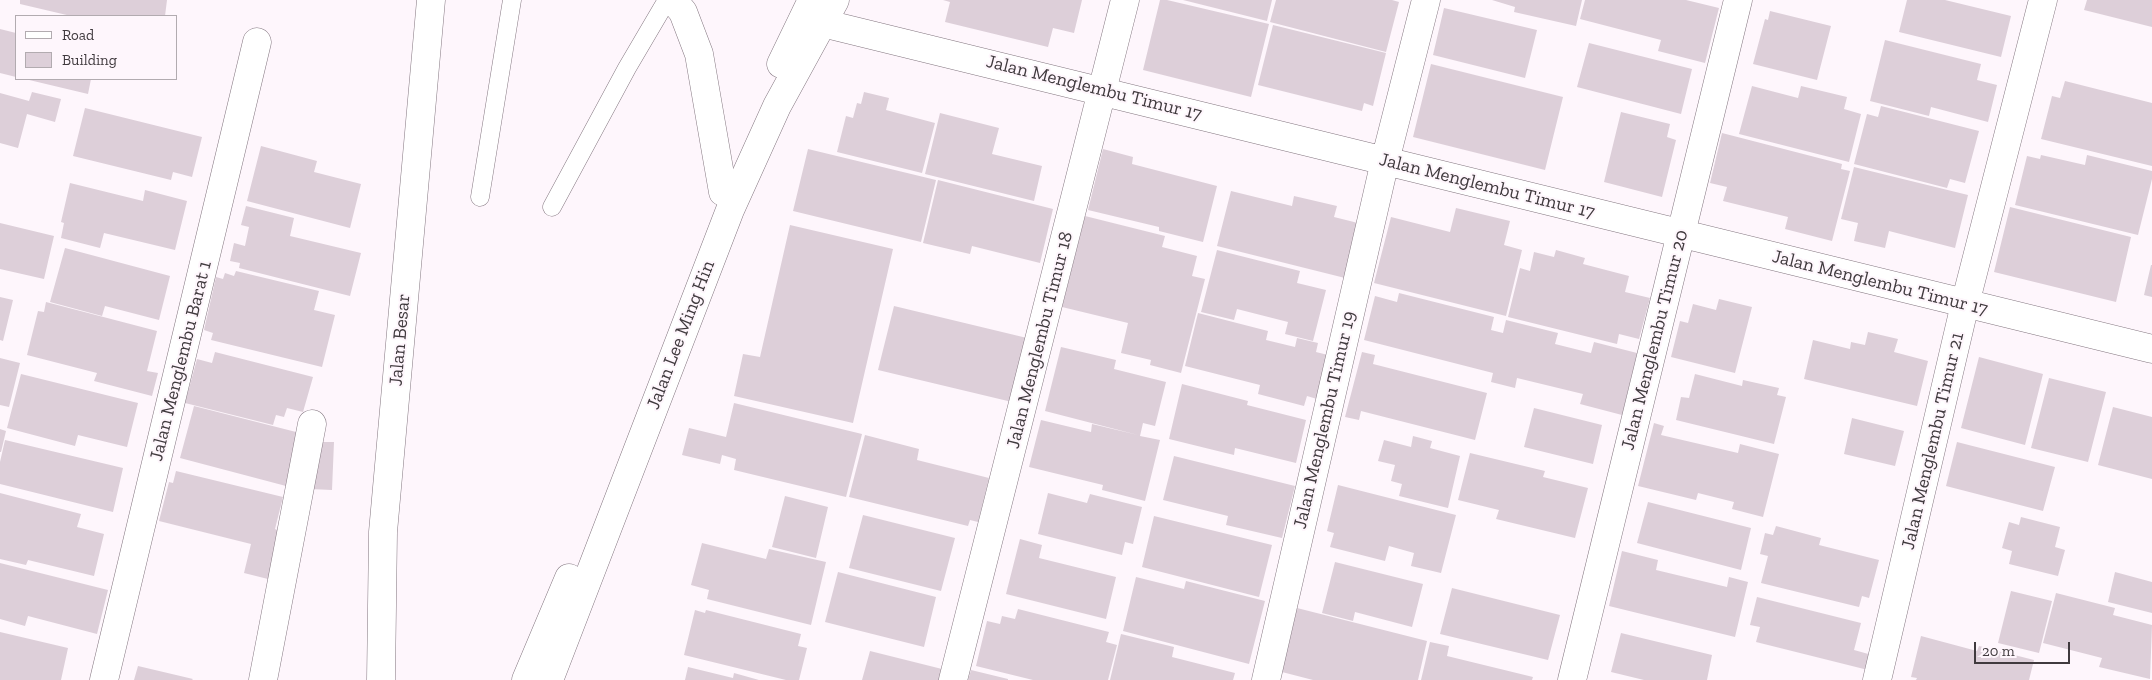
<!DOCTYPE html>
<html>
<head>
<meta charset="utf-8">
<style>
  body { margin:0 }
  #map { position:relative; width:2152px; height:680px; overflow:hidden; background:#fef6fc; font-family:"Zilla Slab",serif }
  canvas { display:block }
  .legend { position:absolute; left:15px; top:15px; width:162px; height:65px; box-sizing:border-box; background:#fef6fc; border:1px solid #b2abb0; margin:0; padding:6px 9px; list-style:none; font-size:15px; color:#403a3e }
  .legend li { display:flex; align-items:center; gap:10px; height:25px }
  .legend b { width:25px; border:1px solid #b2abb0 }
  .scale { position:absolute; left:1974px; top:642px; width:96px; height:22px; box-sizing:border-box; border:2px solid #403a3e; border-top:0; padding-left:6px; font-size:15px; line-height:18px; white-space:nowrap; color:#403a3e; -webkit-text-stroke:4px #fef6fc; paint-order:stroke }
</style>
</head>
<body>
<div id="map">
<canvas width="2152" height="680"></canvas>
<ul class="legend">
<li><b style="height:6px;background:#fff"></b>Road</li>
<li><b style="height:14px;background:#ddcfd9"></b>Building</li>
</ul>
<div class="scale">20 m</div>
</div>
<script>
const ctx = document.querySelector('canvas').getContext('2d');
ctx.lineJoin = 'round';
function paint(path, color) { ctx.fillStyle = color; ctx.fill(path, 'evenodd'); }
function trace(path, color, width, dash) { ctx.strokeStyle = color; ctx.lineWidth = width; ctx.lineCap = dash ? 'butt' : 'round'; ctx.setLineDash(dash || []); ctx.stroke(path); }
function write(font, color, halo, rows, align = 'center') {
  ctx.font = font + ' "Zilla Slab",serif'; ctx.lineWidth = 4; ctx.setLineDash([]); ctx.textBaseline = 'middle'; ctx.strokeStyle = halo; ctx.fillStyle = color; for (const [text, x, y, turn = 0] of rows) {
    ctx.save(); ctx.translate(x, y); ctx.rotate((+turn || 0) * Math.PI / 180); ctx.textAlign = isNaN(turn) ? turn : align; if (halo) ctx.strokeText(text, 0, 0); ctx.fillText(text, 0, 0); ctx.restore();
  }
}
paint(new Path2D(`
  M20,0H167L165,16H71L20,4Z
  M943,0H1082L1074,33L1053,28L1048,47L945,22L950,2Z
  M1160,0H1167L1269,24L1251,97L1143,70Z
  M1183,0H1272L1267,21Z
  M1276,0H1392L1399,2L1386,52L1270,22Z
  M1492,0H1582L1576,26L1514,12L1515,7Z
  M1585,0H1686L1719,8L1705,63L1658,51L1661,40L1580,19Z
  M1907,0H1945L2011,16L2001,57L1899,32Z
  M2087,0H2152V27L2084,10Z
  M1444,8L1537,30L1525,78L1433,55Z
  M1770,11L1831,26L1817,80L1753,64L1765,19L1768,20Z
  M1273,25L1386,53L1373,106L1364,103L1362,111L1258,85Z
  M0,29L16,33V77L0,73Z
  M1885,40L1981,64L1977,80L1997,85L1988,122L1931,107L1929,116L1870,101Z
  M1589,43L1692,69L1681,114L1577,87Z
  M1431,64L1563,97L1545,170L1413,137Z
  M25,79H91L88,94Z
  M2065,81L2152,103V166L2041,139L2052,96L2060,98Z
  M1752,86L1798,98L1801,86L1847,97L1844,109L1861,114L1849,162L1739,134Z
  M32,92L61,99L55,122L27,114L18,148L0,143V93L29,101Z
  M864,92L889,98L886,110L935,123L922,173L837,152L846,116L853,118L857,103L861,104Z
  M1881,106L1979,131L1965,183L1950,179L1947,188L1854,164L1867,114L1878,117Z
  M85,108L202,137L192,177L173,172L171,180L73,156Z
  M1621,112L1670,124L1667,137L1676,140L1662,197L1604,182Z
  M940,113L999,128L992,154L1042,166L1034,201L925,174Z
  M1722,133L1842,164L1841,169L1850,171L1832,241L1785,229L1788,217L1723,201L1727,187L1710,183Z
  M261,146L317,161L314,172L361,184L350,228L247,201Z
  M808,149L936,180L921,242L793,211Z
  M1103,149L1133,157L1132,164L1217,186L1203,242L1159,231V227L1088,210Z
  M2041,155L2085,165L2087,155L2152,171V179L2138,235L2015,205L2027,156L2040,159Z
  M1854,167L1968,195L1955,248L1889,231L1885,248L1854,241L1858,223L1841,219Z
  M938,180L1053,209L1040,263L972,246L970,254L923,243Z
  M70,183L143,201L145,190L187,201L175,250L104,233L100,248L61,238L64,223L61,222Z
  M1231,191L1292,206L1294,196L1337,206L1334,217L1358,223L1345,278L1217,246Z
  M246,206L294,218L290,236L361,253L350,296L239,268L240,263L230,261L234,243L245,246L249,227L241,225Z
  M2010,207L2131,237L2116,302L1994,272Z
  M1456,208L1510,221L1504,245L1522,250L1506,316L1374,283L1391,217L1450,232Z
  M1085,216L1165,236L1162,247L1197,256L1192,276L1205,279L1181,373L1150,365L1151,360L1121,353L1128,323L1062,307Z
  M0,223L54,236L44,279L0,269Z
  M790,225L893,249L853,423L734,396L743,354L760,357Z
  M65,248L170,276L159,320L105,306L102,316L50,302Z
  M1217,250L1300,271L1297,283L1326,290L1313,341L1285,334L1288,322L1237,309L1234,320L1201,312Z
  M1556,250L1585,258L1583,264L1629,276L1625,292L1650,298L1639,339L1619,334L1617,344L1508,317L1520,268L1530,271L1534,252L1554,257Z
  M2151,265H2152V297L2144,295Z
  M236,271L319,291L314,310L335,315L322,367L211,340L213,333L204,330L216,277L223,279L225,273L234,276Z
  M1399,293L1494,317L1491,330L1503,333L1506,320L1558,333L1555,344L1591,353L1594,342L1637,353L1622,415L1580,404L1583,394L1517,378L1515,388L1491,382L1493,373L1364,340L1375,296L1397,302Z
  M0,297L13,300L3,341L0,340Z
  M1719,299L1752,307L1735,373L1671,357L1680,321L1688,323L1693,304L1716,310Z
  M46,302L157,331L147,371L158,373L152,396L94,381L97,373L27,355L38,311L44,312Z
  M894,306L1027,338L1012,402L878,370Z
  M1198,313L1268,331L1266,340L1295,347L1297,338L1318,343L1316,352L1328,355L1317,399L1307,396L1304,406L1258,394L1260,385L1185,366Z
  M1868,332L1898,339L1894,352L1928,361L1917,406L1804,379L1813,340L1850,349L1851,342L1865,345Z
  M1061,347L1116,360L1114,369L1166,382L1155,426L1143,423L1140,436L1160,440L1145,501L1102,490L1103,485L1029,467L1041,420L1091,432L1092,424L1138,435L1045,411Z
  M215,352L313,377L303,412L287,408L284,417L276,415L273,425L185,403L197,359L212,363Z
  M1362,352L1375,355L1373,364L1487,393L1475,440L1361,411L1359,420L1345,417Z
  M1979,357L2043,374L2025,445L1961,428Z
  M0,358L20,363L9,407L0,405Z
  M21,374L138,403L127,447L78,435L75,446L7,428Z
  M1695,374L1742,386L1743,380L1779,388L1777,395L1786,397L1774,444L1676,420L1681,397L1689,398Z
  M2049,378L2106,392L2088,462L2031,448Z
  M1182,384L1248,401L1247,405L1306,420L1296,463L1235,448L1234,455L1169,439Z
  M734,403L862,434L846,497L734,470L736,459L722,455L720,464L682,455L689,428L726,437Z
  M194,406L300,433L286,486L180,458Z
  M2113,407L2152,417V479L2098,465Z
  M1534,408L1602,425L1593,464L1524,447Z
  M1852,418L1904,431L1895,466L1844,454Z
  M1654,423L1664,426L1661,435L1738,453L1740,444L1779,454L1763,517L1732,509L1734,502L1698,493L1696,500L1638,486Z
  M0,429L6,431L1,452H0Z
  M865,435L919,449L917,460L989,478L978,522L970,520L968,526L849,497Z
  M1413,436L1432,441L1430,448L1460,456L1448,508L1399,496L1402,484L1391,481L1395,465L1378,461L1384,440L1411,447Z
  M5,440L123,468L113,512L0,484V462Z
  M312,442H334L332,490L310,489Z
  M1957,442L2055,467L2043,511L1946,486Z
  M1470,453L1545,471L1543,477L1588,488L1575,538L1496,519L1499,510L1458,500Z
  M1174,456L1295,486L1282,538L1226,525L1228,516L1163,500Z
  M176,471L283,497L275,529L280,531L268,579L244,573L251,544L159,521L169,482L173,483Z
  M1338,485L1456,515L1441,573L1411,566L1414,553L1389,546L1385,561L1330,547L1334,533L1327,531Z
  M0,493L81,514L77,527L104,534L94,576L28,560L26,565L0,559Z
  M1048,493L1087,503L1090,494L1142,507L1133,544L1125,542L1122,555L1038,534Z
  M785,496L828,507L816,558L772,547Z
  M1648,502L1751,528L1741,570L1637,543Z
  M863,515L955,538L941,591L849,568Z
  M1154,516L1272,545L1259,597L1142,567Z
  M2021,517L2060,527L2055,547L2065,550L2058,576L2009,564L2012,551L2002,548L2009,522L2019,525Z
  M1776,526L1821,538L1819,545L1879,560L1869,598L1862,596L1859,607L1761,583L1768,556L1760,554L1765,533L1773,535Z
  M1020,539L1042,545L1039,558L1116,577L1106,619L1006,594Z
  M702,543L766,559L769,549L826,562L811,625L707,599L709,590L691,585Z
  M1622,551L1658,560L1656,570L1727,587L1729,577L1748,582L1735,637L1609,606Z
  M1335,562L1423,584L1412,627L1355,612L1353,621L1322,613Z
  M0,563L108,590L97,634L28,616L25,626L0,619Z
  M838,572L936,597L924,647L825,622Z
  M2115,572L2152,582V613L2108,602Z
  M1136,577L1184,589L1186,581L1265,601L1249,664L1123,631Z
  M1452,588L1560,615L1548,660L1440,634Z
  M2011,591L2052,601L2039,653L1998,643Z
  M2056,593L2115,608L2113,615L2152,625L2150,679L2099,667L2102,658L2043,643Z
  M1757,597L1861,623L1854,650L1872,655L1868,670L1756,642L1760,627L1750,625Z
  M1297,608L1427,641L1418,680H1313L1282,672Z
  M1018,609L1109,632L1106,642L1117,645L1108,680H1033L976,666L987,621L1000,624L1002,616L1015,619Z
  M695,610L705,613L706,610L801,634L798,646L807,648L799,680H786L684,655Z
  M0,632L68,648L61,680H0Z
  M1621,633L1712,655L1707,680H1644L1611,672Z
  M1121,634L1174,647L1172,657L1235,673L1233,680H1110Z
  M1921,636L1977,651L1979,646L2034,660L2029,680H1916L1917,678L1911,677Z
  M1430,642L1449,646L1447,656L1533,677L1532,680H1421Z
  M870,651L942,669L940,680H862Z
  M138,666L193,679L192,680H134Z
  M688,667L733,678L734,673L759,680H685Z
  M971,670L1008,679V680H968Z`), '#ddcfd9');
const lane = new Path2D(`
  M480,197L512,0
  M552,207L627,68L667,0`);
const street = new Path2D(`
  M673,0L683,12L699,54L723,192
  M822,23C1266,128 1708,242 2152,349
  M104,680L257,42
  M263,680L312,424
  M953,680L1125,0
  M1266,680L1385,161L1426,0
  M1572,680L1738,0
  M1877,680L1965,304L2043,0`);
const secondary = new Path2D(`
  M381,680L383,532L431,0`);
const primary = new Path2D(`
  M781,64L812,0
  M526,680L569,578
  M549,680L730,210L777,106L835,0`);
trace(lane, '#847780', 19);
trace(street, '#847780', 29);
trace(secondary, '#847780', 29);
trace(primary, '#847780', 29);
trace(lane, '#fff', 18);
trace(street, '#fff', 28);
trace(secondary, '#fff', 28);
trace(primary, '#fff', 28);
write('19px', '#403a3e', '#fef6fc', [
  ["Jalan Menglembu Timur 17",1094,88,14],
  ["Jalan Menglembu Timur 17",1487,186,14],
  ["Jalan Menglembu Timur 17",1880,283,14],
  ["Jalan Lee Ming Hin",681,335,-69],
  ["Jalan Besar",400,340,-85],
  ["Jalan Menglembu Timur 18",1040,340,-76],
  ["Jalan Menglembu Timur 20",1655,340,-76],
  ["Jalan Menglembu Barat 1",181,361,-76],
  ["Jalan Menglembu Timur 19",1325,420,-77],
  ["Jalan Menglembu Timur 21",1933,441,-77]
]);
</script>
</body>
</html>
